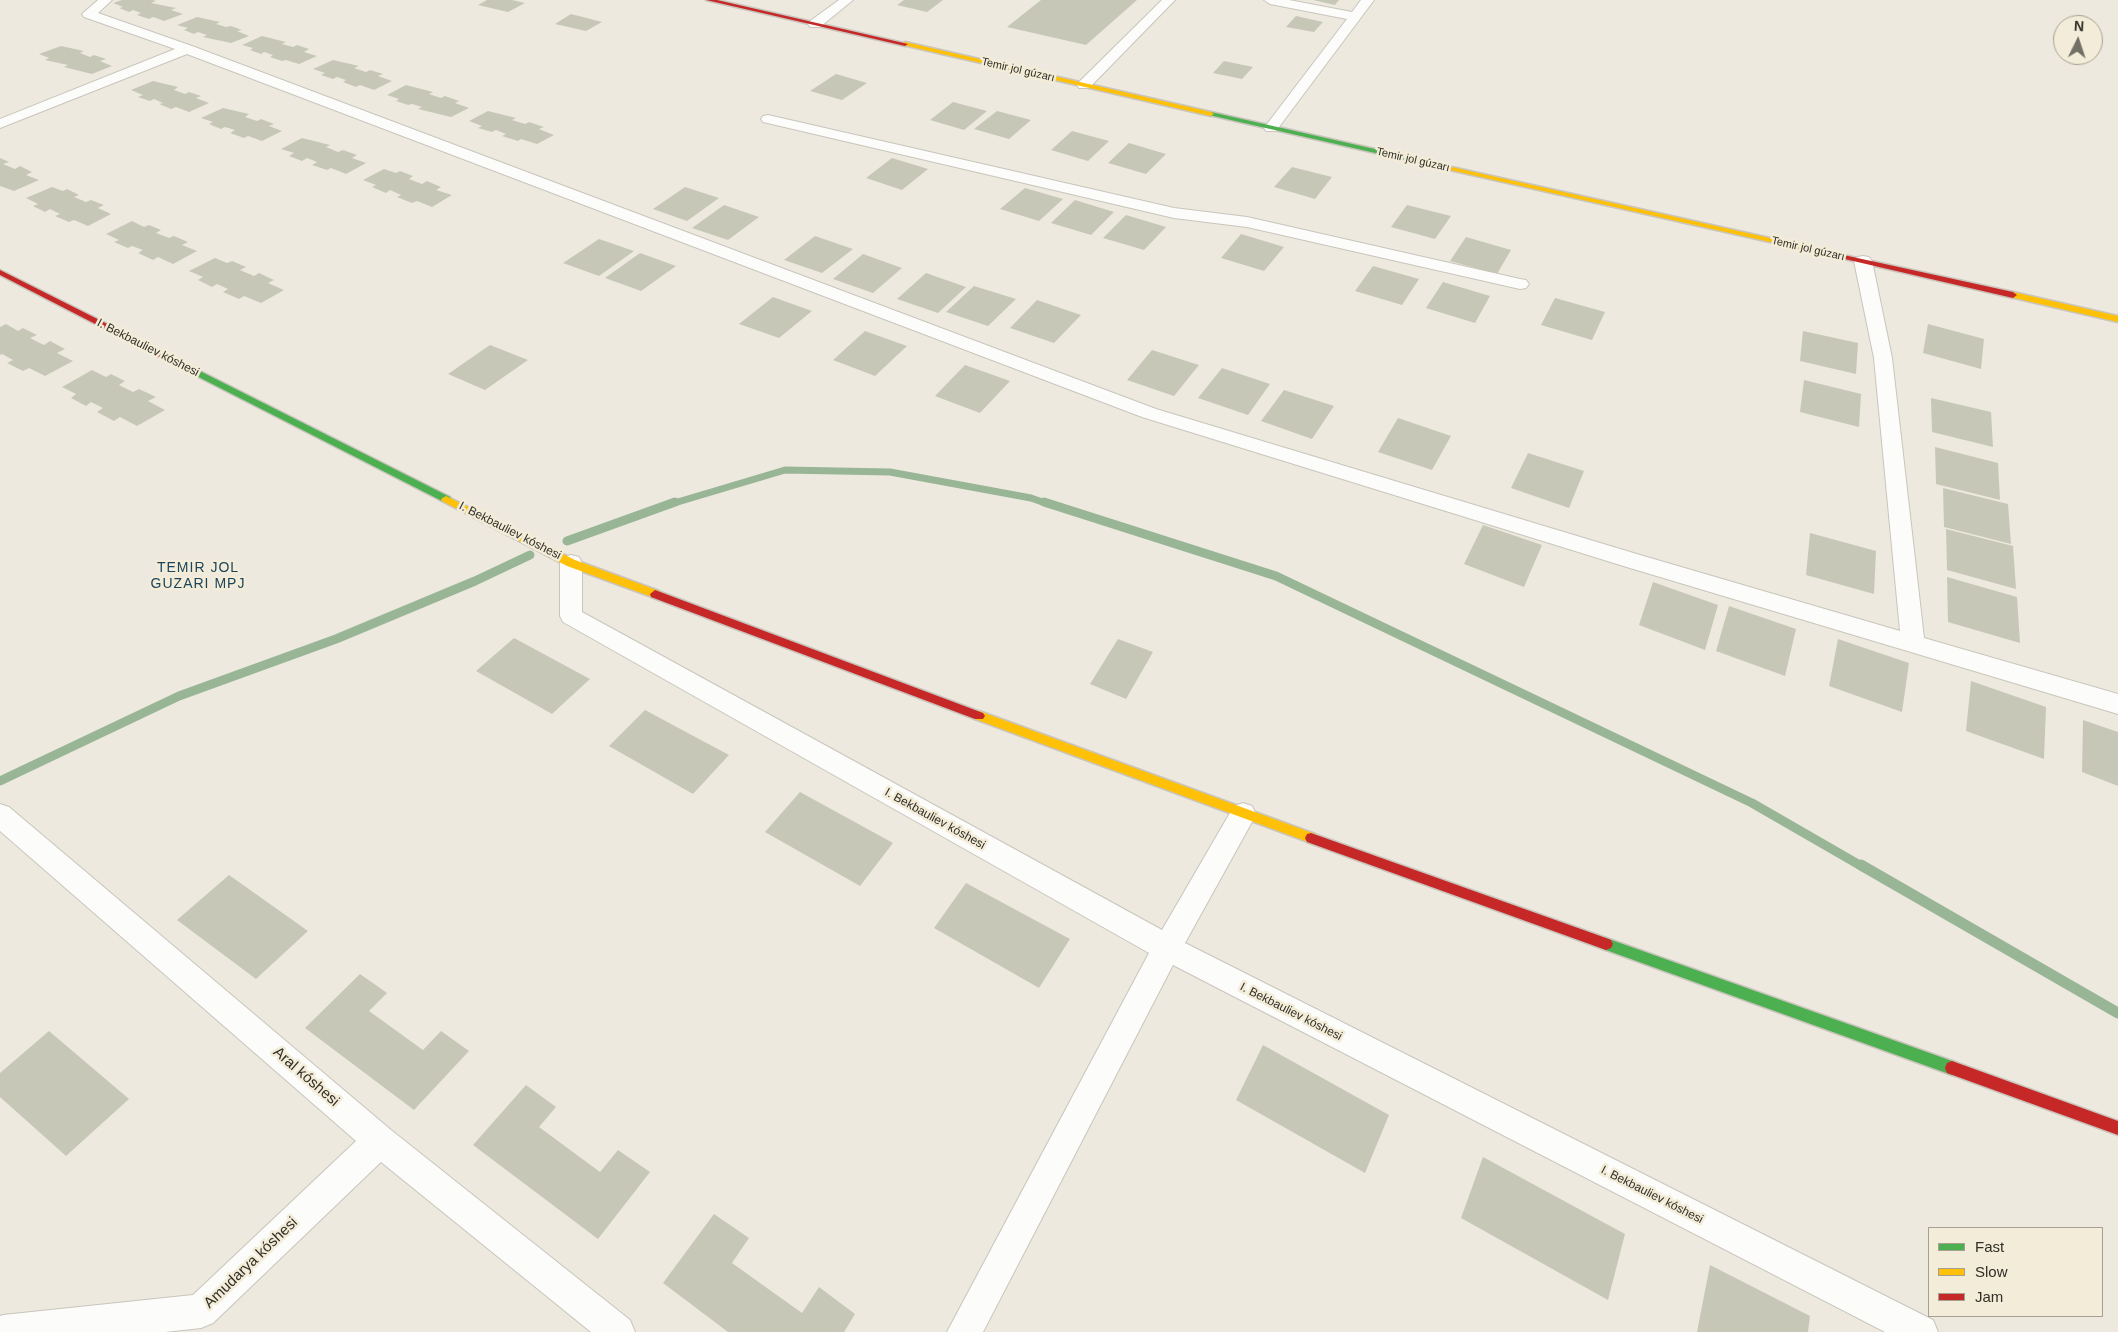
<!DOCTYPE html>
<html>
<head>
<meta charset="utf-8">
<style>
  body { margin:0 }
  #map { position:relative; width:2118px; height:1332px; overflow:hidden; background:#ede9de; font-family:Arial,sans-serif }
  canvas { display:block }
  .legend { position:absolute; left:1928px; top:1227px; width:175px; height:90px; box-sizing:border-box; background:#f3ecd8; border:1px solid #a5a091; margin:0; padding:6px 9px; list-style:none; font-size:15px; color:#302e26 }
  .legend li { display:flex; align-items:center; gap:10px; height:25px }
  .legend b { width:25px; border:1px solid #a5a091 }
  .north { position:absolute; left:2053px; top:15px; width:50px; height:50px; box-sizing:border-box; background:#f3ecd8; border:1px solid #a5a091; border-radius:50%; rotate:4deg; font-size:14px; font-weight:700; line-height:20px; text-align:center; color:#302e26 }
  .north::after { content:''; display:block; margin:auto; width:18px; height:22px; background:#726f66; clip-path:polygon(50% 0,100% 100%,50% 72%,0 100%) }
</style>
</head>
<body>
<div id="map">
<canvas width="2118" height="1332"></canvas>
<ul class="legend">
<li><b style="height:6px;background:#4caf50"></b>Fast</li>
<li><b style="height:6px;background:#ffc107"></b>Slow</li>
<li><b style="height:6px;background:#c62828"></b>Jam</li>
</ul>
<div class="north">N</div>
</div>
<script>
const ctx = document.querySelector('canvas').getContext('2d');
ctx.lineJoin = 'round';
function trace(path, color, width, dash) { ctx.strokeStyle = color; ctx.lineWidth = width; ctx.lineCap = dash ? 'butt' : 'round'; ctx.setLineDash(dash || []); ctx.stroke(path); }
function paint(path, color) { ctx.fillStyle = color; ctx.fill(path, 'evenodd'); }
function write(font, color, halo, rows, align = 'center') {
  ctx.font = font + ' Arial,sans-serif'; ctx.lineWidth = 5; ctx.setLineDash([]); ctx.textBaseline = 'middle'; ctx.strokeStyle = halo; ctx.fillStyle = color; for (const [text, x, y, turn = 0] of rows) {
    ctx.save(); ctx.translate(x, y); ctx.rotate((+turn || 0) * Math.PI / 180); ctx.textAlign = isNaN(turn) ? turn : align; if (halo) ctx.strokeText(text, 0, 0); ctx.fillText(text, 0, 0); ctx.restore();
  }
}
trace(new Path2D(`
  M671,504L785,470L890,472L1031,498L1048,504`), '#98b596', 7);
trace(new Path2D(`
  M1044,502L1276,576L1752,803L1863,867
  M567,541L675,502
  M0,781L179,696L336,639L475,581L530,555`), '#98b596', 9);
trace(new Path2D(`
  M1861,865L2118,1013`), '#98b596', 11);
paint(new Path2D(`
  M122,0H153L156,1L151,3L176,8L171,10L183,14L164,21L153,17L149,19L137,15L141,13L133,10L129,12L119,8L123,7L113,3Z
  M487,0H512L525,3L508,12L478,5Z
  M904,0H943L927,12L897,5Z
  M1041,0H1137L1086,45L1007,27Z
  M1313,0H1339L1335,5Z
  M571,14L602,22L586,31L555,24Z
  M1296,16L1323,22L1314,32L1286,27Z
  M197,17L220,22L216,24L226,27L231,26L242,30L237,31L249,36L231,43L203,37L207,35L198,32L194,34L184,30L188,28L177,25Z
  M262,36L286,42L282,44L293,47L297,45L309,49L304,52L317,56L299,64L286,60L282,61L270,57L273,55L264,52L261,54L250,50L253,48L242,45Z
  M61,46L84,51L80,53L90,57L94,55L106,59L100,61L112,66L92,74L64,67L68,65L45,60L49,58L39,54Z
  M333,60L359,66L354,68L366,72L370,70L383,74L378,76L392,81L374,90L360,85L356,87L343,82L346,80L337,77L333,79L321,75L325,73L313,69Z
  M1224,61L1253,67L1242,79L1213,73Z
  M836,74L867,83L842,100L810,91Z
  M153,81L178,87L174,90L185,94L189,92L201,96L196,98L209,103L189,112L176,107L171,109L159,104L163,103L154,99L150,101L138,97L143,95L131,90Z
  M406,85L433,92L429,94L441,98L445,96L459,101L455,103L469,108L451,117L418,109L422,107L412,104L408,105L396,101L399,99L387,95Z
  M953,102L987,111L964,130L930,120Z
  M223,108L249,114L245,117L257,121L261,119L274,124L269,126L282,131L262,141L248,136L244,138L230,133L235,130L225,127L221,129L209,124L213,122L201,118Z
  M488,111L516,118L512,120L525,124L529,122L544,127L539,129L554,135L537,144L521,139L518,141L502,136L506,134L496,130L492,132L478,128L482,126L469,121Z
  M997,111L1031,120L1009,139L974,129Z
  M1072,131L1109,141L1088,161L1051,150Z
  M302,138L330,145L326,147L338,152L343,150L357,155L352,158L366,163L346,174L331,168L327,170L312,165L317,162L307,158L302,161L289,156L294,153L281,149Z
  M1129,143L1166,154L1146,174L1108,163Z
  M0,158L9,162L3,164L15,169L20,166L32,172L26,175L39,180L14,191L0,186Z
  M892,158L928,169L902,190L866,178Z
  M1292,167L1332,177L1315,199L1274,187Z
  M384,169L396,173L400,171L413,176L409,179L422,184L427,181L441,187L436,190L452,195L432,207L417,201L412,203L397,197L401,195L390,190L386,193L372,187L376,185L363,180Z
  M52,187L63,191L67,189L79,195L74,197L86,202L91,200L104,205L98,208L111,214L88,226L74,220L69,222L55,216L60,214L50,209L45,212L33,206L38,204L26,198Z
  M685,187L719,198L687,221L653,209Z
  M1025,188L1063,199L1039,221L1000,209Z
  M1075,200L1114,212L1091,235L1051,223Z
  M724,205L759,217L728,240L692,228Z
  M1407,205L1451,216L1435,239L1391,227Z
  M1126,215L1166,227L1144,250L1103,238Z
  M132,221L144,227L149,225L161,230L156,233L169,238L174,236L188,242L182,245L197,251L173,264L158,257L153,260L138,253L143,250L132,246L128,248L114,242L119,240L106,234Z
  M1241,234L1284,247L1264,271L1221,258Z
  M815,236L853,249L822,273L784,260Z
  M1466,237L1511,250L1497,274L1450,261Z
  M599,239L634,251L599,276L563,263Z
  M640,253L676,266L641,291L605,278Z
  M863,254L902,268L873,293L833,279Z
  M215,258L227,263L232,261L246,267L240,270L254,276L259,273L274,280L268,283L284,290L261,303L244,296L239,299L223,292L228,289L217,284L212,287L198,280L203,277L189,271Z
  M1373,266L1419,279L1402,305L1355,291Z
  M926,273L966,287L938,313L897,299Z
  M1443,282L1490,296L1475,323L1426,308Z
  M974,286L1016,299L988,326L946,312Z
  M773,297L812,311L779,338L739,324Z
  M1555,298L1605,312L1592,340L1541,325Z
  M1037,300L1081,315L1054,343L1010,328Z
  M6,324L18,331L23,328L37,335L30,338L44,345L50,341L65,349L57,353L73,361L45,376L29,368L23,371L7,363L13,360L2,354L0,355V327Z
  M1928,324L1984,339L1981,369L1923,353Z
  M865,331L907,346L875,376L833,360Z
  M1803,331L1858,343L1856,374L1800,361Z
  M490,345L528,360L485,390L448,374Z
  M1152,350L1199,365L1174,396L1127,380Z
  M965,365L1010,381L980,413L935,396Z
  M1222,368L1270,384L1248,415L1198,398Z
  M92,370L106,377L111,374L125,381L119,385L133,392L139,389L156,397L148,401L165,410L137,426L120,417L114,421L97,412L103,408L91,402L86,406L71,398L76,394L62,387Z
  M1804,380L1861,394L1859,427L1800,412Z
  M1284,390L1334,406L1312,439L1261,421Z
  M1931,398L1991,412L1993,447L1932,432Z
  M1398,418L1451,436L1432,470L1378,452Z
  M1935,447L1998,463L2000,500L1936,484Z
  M1528,453L1584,471L1569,508L1511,488Z
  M1943,488L2008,504L2011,544L1944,527Z
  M1483,525L1542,545L1524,587L1464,564Z
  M1946,529L2013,546L2016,589L1947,570Z
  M1810,533L1876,551L1874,594L1806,575Z
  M1947,577L2017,597L2020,643L1948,622Z
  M1653,582L1718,605L1705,650L1639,625Z
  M1729,606L1796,629L1785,676L1716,651Z
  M514,638L590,679L552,714L476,671Z
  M1118,639L1153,652L1126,699L1090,684Z
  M1838,639L1909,663L1902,712L1829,686Z
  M1971,681L2046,707L2044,759L1966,731Z
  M645,710L729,755L693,794L609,746Z
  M2083,720L2118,732V786L2082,772Z
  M800,792L893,843L860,886L765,832Z
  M229,875L308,931L256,979L177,920Z
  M966,883L1070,939L1039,988L934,928Z
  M360,974L387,993L369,1011L423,1050L441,1031L469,1051L414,1110L305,1028Z
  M49,1031L129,1099L66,1156L0,1097V1073Z
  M1263,1045L1389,1115L1365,1173L1236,1100Z
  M526,1085L556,1107L539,1127L600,1172L618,1150L650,1172L598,1239L473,1145Z
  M1483,1157L1625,1234L1608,1300L1461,1218Z
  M714,1214L749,1238L732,1263L802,1313L819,1287L855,1314L844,1332H728L663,1283Z
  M1710,1265L1810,1316L1808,1332H1697Z`), '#c7c7b8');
const street = new Path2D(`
  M98,0H112L98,13L192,46L1156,409L1640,555L1900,631L1874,358L1854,261L1857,257L1863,256L1869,257L1872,261L1892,358L1924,638L2118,694V714L1630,568L1142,417L187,54L0,128V119L175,49L84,17L82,14Z
  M839,0H853L820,27H810L808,24L810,21Z
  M1162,0H1175L1089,88H1079L1077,85L1079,82Z
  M1264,0H1289L1352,12L1361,0H1374L1276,131H1266L1264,128L1347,19L1270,4Z
  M768,115L1174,208L1247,217L1520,279L1526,280L1529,284L1526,288L1520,289L1247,227L1174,218L763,122L761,119L763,116Z
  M571,555L579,557L582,563V612L1162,930L1234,806L1243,803L1252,806L1256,814L1252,822L1185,943L1933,1320L1938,1332H1885L1173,965L983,1332H947L1149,953L563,622L560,616V563L563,557Z
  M0,804L9,807L391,1130L630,1320L635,1332H591L381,1162L213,1323L201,1328L165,1332H0V1316L3,1315L193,1295L356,1141L0,831Z`);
const fast = new Path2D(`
  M1211,112L1441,164L1445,166L1441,168L1209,115L1208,114Z
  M180,361L450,497L451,499L450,501H442L177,366L176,364Z
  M1606,938L1952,1061L1957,1063L1959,1068L1957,1073L1952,1075L1606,950L1601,948L1599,944L1601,940Z`);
const slow = new Path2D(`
  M905,42L1211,112L1214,114L1211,116L903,45L902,44Z
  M1438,164L1810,247L1814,249L1810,251L1441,168H1438Z
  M2013,292L2118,316V322L2010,297L2009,295Z
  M446,496L575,560L659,591L660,594L655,598L567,566L442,501L441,499Z
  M979,711L1315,834L1317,838L1315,842L1311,843L975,719L973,716L975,713Z`);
const jam = new Path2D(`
  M706,0H717L908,44L905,46Z
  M1807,247L2013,292L2017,295L2013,298L1810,251L1806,249Z
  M0,270L183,362L184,364L183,366H177L0,275Z
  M655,590L983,713L985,716L983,719H975L651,597L650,594Z
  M1311,833L1606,938L1611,940L1613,944L1611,948L1606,950L1307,842L1305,838L1307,834Z
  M1952,1061L2118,1121V1135L1947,1073L1945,1068L1947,1063Z`);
trace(street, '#c9c5bd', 2);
trace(fast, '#c9c5bd', 3);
trace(slow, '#c9c5bd', 3);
trace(jam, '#c9c5bd', 3);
paint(street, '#fcfcfa');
paint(fast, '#4caf50');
paint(slow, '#ffc107');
paint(jam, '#c62828');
write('11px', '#302e26', '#f3ecd8', [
  ["Temir jol gúzarı",1018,70,13],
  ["Temir jol gúzarı",1413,160,13],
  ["Temir jol gúzarı",1808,249,13]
]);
write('12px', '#302e26', '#f3ecd8', [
  ["I. Bekbauliev kóshesi",148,348,27],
  ["I. Bekbauliev kóshesi",510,531,27],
  ["I. Bekbauliev kóshesi",935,819,29],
  ["I. Bekbauliev kóshesi",1291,1012,27],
  ["I. Bekbauliev kóshesi",1652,1195,27]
]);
ctx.letterSpacing = '1px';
write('14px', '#1a455b', '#f3ecd8', [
  ["TEMIR JOL",198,568],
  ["GUZARI MPJ",198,584]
]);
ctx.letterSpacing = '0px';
write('15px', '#302e26', '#f3ecd8', [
  ["Aral kóshesi",306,1077,41],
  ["Amudarya kóshesi",251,1263,-44]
]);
</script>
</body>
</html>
